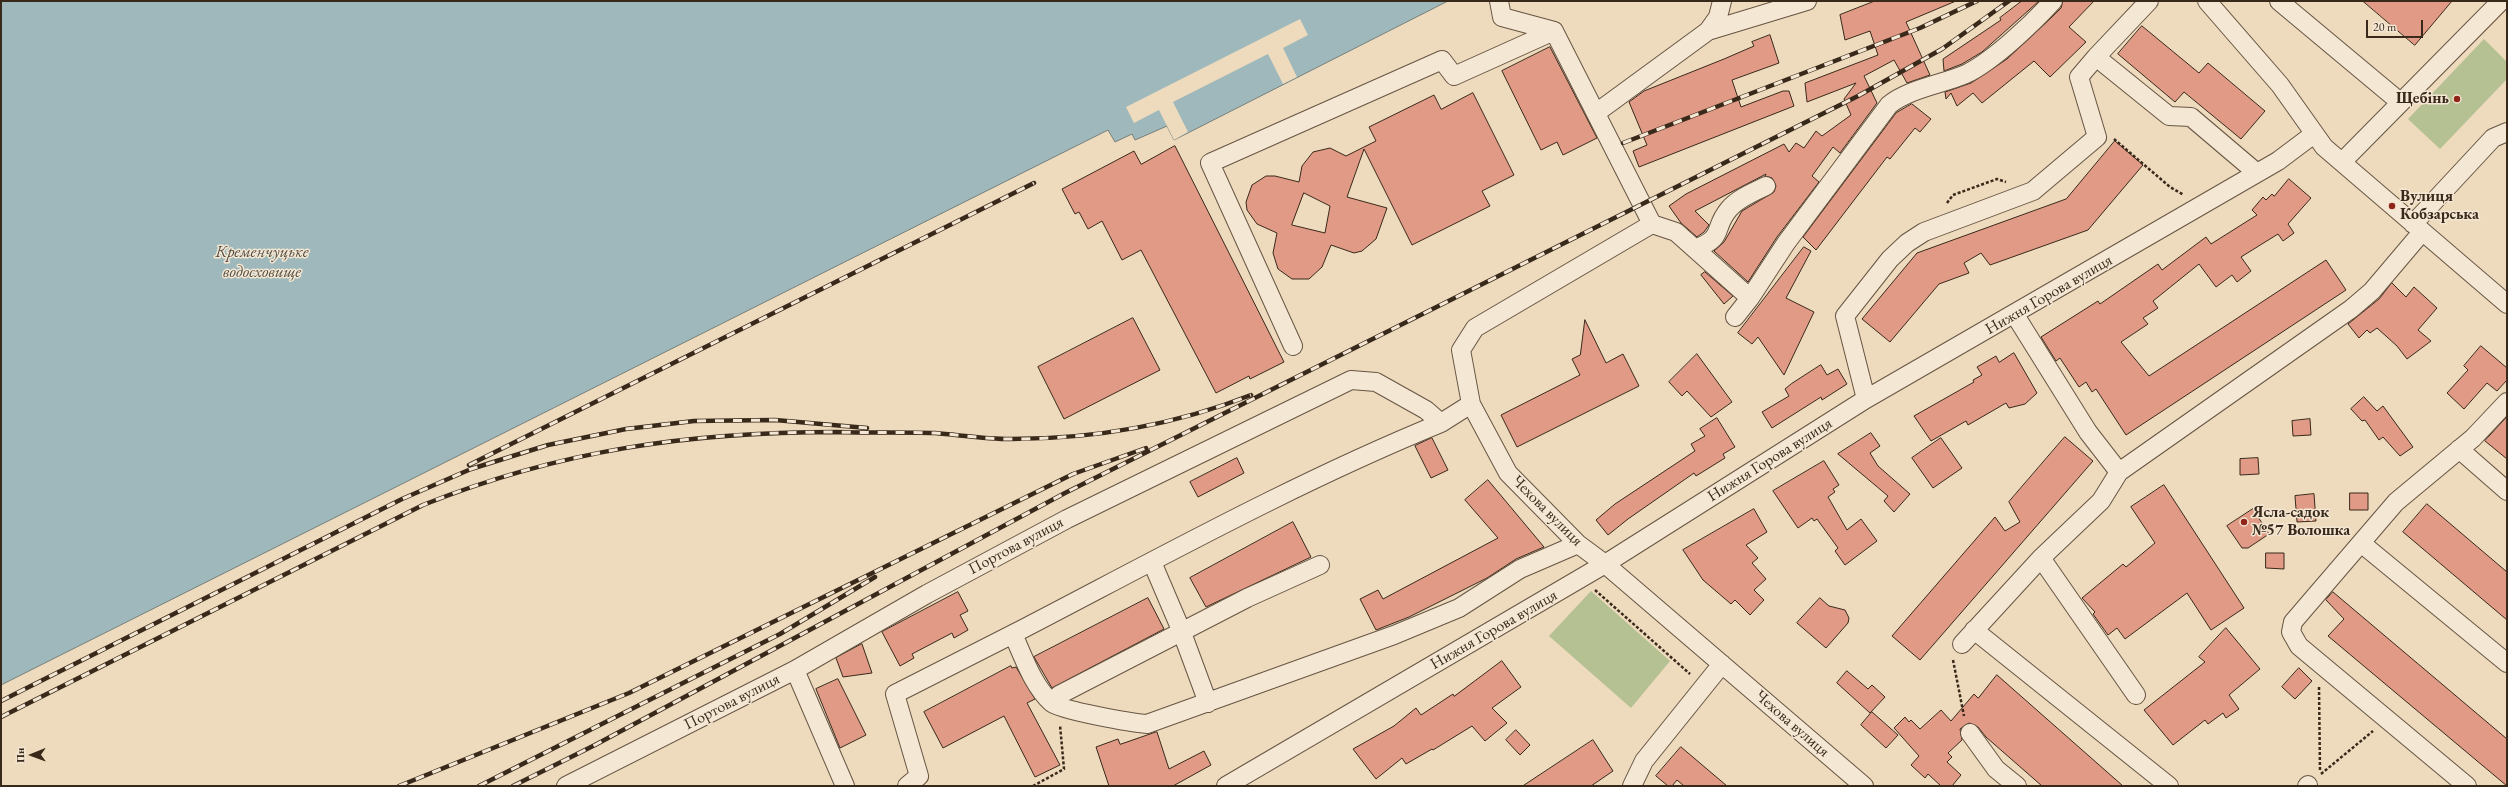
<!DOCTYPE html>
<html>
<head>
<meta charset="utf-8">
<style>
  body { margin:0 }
  #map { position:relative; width:2508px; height:787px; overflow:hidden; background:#eedabc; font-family:"EB Garamond",serif }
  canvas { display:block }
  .frame { position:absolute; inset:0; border:2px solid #39291b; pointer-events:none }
  .north { position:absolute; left:12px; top:735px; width:40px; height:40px; -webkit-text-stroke:3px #f4e7d3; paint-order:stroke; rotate:269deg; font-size:11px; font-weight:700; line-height:16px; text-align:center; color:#39291b }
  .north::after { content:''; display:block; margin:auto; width:14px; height:18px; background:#39291b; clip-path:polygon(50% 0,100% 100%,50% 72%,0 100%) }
  .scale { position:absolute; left:2366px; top:20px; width:57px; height:18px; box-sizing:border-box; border:2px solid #39291b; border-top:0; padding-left:5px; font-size:12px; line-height:14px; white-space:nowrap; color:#39291b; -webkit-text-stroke:3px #f4e7d3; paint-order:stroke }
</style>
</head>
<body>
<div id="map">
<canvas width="2508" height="787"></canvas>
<div class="frame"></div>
<div class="north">Пн</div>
<div class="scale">20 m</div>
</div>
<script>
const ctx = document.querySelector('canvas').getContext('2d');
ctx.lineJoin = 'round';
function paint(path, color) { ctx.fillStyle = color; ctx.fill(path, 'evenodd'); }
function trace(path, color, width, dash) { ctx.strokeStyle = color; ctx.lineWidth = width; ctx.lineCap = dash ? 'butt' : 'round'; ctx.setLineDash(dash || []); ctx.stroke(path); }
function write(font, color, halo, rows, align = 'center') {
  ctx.font = font + ' "EB Garamond",serif'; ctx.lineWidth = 3; ctx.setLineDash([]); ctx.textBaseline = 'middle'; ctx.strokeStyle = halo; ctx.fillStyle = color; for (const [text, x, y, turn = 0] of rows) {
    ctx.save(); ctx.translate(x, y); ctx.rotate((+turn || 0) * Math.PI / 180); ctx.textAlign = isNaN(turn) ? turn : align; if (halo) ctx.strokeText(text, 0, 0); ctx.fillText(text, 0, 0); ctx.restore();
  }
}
paint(new Path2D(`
  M2484,39L2507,62V79L2440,149L2408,119Z
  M1591,591L1670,661L1631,708L1549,636Z`), '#b5c093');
const water = new Path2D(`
  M1,1H1448L1174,140L1167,126L1135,140L1132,134L1115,142L1108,130L1,685Z`);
paint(water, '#9eb8bb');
trace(water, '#767f7b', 1);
paint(new Path2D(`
  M1300,19L1308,35L1283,48L1297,77L1283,84L1268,54L1173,102L1188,132L1174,140L1159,110L1134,123L1126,107Z`), '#eedabc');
const building = new Path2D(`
  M1875,1H1956L1906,22L1930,75L1907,83L1894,60L1864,76L1877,103L1840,153L1833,147L1812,176L1819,182L1777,237L1748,282L1714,251L1724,242L1742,211L1774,192L1776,186L1772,178L1765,176L1766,174L1695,211L1709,225L1704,232L1697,237L1681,223L1669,206L1686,194L1784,144L1789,152L1796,143L1804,148L1816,131L1822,136L1851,115L1844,99L1856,83L1807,102L1805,83L1878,55L1870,31L1845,40L1840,15Z
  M2022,1H2039L1982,52L1962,64L1944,71L1943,59L2001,20L2000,18Z
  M2063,1H2094L2069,27L2086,42L2050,77L2034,61L1982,103L1973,93L1957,106L1951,93L1946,99L1945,92L1971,83L2007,59L2052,17L2061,8Z
  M2363,1H2452L2415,45Z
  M2142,26L2199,73L2208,63L2265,111L2241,139L2184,92L2175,102L2118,54Z
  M1770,35L1779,63L1732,80L1741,107L1783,91H1789L1794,106L1639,167L1633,151L1647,145L1629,102L1644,91L1724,59L1754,46L1752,42Z
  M1550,47L1597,138L1563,155L1557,142L1541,150L1502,71Z
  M1473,93L1514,175L1482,191L1490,206L1412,245L1364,149L1347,197L1387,208L1376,239L1362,251L1354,253L1331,245L1322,267L1309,279H1292L1278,269L1273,253L1277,233L1257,224L1247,210L1246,202L1252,185L1266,176H1275L1299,182L1302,166L1313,152L1330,148L1346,156L1376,141L1369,127L1434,95L1441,109ZM1304,193L1330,206L1325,233L1292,225Z
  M1912,104L1931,119L1920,132L1915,128L1890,159L1887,157L1816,250L1803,237L1896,113Z
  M2115,141L2143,165L2088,230L1990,265L1981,253L1964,263L1969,273L1939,284L1890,342L1862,319L1917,253L2066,199Z
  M1175,146L1284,362L1250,379L1249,376L1216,393L1141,250L1122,260L1102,221L1088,229L1079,212L1075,214L1062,189L1134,151L1141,164Z
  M2289,179L2311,198L2288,224L2294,233L2283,241L2278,234L2241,257L2251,271L2237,282L2232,275L2216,287L2199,264L2153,301L2158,308L2143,318L2148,324L2121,342L2149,376L2326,260L2346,290L2126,435L2096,389L2092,392L2086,382L2079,387L2060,358L2056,361L2041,337L2098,301L2100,304L2158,264L2162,270L2206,237L2211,244L2257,215L2252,210L2263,197L2266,200L2272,194L2274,196Z
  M1804,247L1811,251L1786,298L1814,312L1784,375L1758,337L1752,344L1738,333Z
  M1705,272L1733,296L1724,304L1701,275Z
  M2392,283L2406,297L2414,287L2437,308L2418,330L2431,341L2407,359L2397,346L2377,328L2370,333L2367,330L2359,338L2348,324L2379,299Z
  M1133,318L1160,370L1064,419L1038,367Z
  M1585,320L1606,363L1623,354L1639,386L1517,447L1501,415L1580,375L1572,359L1580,355Z
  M2481,346L2507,368V380L2497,391L2487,383L2464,409L2447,393L2468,370L2464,366Z
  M2014,353L2037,393L2025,404L2009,408L2006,403L1968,425L1966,421L1931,441L1914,416L1974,382L1973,380L1982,375L1977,367L1996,356L1999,362Z
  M1697,354L1732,402L1711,417L1687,391L1682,396L1669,382Z
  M1821,365L1827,375L1838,369L1847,384L1822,400L1821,397L1772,428L1762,412L1789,396L1785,389L1791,384Z
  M2364,397L2377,411L2383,406L2413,447L2400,456L2383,437L2379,440L2365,420L2362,421L2351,409Z
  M2507,417V459L2485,441Z
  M1717,418L1735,447L1723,454L1725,458L1696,476L1694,473L1628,519L1608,535L1596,520L1615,504L1695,451L1691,444L1705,436L1700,429Z
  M2310,419L2311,435L2293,436L2292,421Z
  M1871,433L1880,446L1870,453L1878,466L1910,494L1894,512L1884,501L1888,496L1838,454Z
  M2065,437L2093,461L1920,660L1892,636L1995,517L2005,531L2020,522L2009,502Z
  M1432,438L1448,470L1431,478L1415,446Z
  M1941,438L1962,468L1933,488L1912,458Z
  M1237,458L1244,473L1198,497L1190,482Z
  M2258,458L2259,474L2240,475V459Z
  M1824,461L1839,485L1833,489L1835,492L1828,497L1847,530L1861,519L1877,541L1845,565L1835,551L1838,548L1817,519L1814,521L1812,518L1798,528L1773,491Z
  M1488,480L1544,547L1516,559L1487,578L1409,617L1376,630L1360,599L1378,590L1383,599L1498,538L1465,500Z
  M2164,485L2244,608L2211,630L2187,593L2125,639L2117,628L2108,635L2093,614L2095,612L2082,598L2123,564L2126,567L2155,543L2131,507Z
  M2350,493H2368V510H2350Z
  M2314,494L2316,521L2297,522L2295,496Z
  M2427,504L2507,572V620L2403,532Z
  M1754,509L1767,532L1746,545L1758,558L1752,563L1766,579L1754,590L1764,600L1750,615L1735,600L1731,604L1703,580L1683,550Z
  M2253,509L2269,534L2248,548H2242L2227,526Z
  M1293,522L1311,557L1206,607L1190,578Z
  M2266,553H2284V569L2266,568Z
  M958,592L968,611L960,615L968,630L954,638L952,633L912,654L914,658L900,666L882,632Z
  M2333,592L2507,739V786L2328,636L2344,619L2326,600Z
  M1148,598L1164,629L1052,688L1034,657Z
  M1820,598L1829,606L1845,610L1849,618L1848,623L1826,648L1797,623Z
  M2226,628L2260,669L2229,695L2239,709L2226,718L2223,713L2208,724L2205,720L2173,745L2144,710L2205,662L2199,657Z
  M862,644L872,673L843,677L836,658Z
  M1502,661L1521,687L1492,708L1507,723L1485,741L1472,726L1433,750L1432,749L1406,764L1402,758L1376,779L1353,749L1394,726L1416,708L1421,715L1453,694L1454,696Z
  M1011,666L1012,668L1016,667L1035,699L1027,703L1060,765L1035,777L1004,716L943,748L924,712Z
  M2299,668L2312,681L2295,699L2282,687Z
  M1847,671L1868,689L1872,685L1885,697L1870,713L1837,683Z
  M1997,675L2123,786H2042L1986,737L1978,727L1969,723L1960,729L1962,740L1948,753L1952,757L1947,762L1961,775L1952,786H1941L1928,774L1925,778L1911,765L1919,756L1894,728L1905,717L1909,722L1911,720L1920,729L1941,710L1951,721L1974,694L1978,698Z
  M838,679L866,735L840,748L816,689Z
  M1872,712L1898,735L1886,748L1861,725Z
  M1516,730L1530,745L1520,755L1506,740Z
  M1157,732L1169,769L1204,751L1211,765L1173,786H1109L1096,747L1118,739L1120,744Z
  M1593,740L1613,771L1591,786H1523Z
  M1681,747L1727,786H1684L1677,780L1672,786H1668L1656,776Z`);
paint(building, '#e09a85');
trace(building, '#39291b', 1);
const minor = new Path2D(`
  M1499,1L1502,17L1554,31L1652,224L1676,232L1750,298L1786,243L1889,105C1908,89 1943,84 1966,74C1993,61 2033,23 2053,1
  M2149,1L2096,57L2169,116L2191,117L2257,173
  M2207,1L2280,85L2324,147L2507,304
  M2279,1L2400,102
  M1708,31L1807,1
  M1596,113L1708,31L1718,17L1722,1
  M2342,162L2501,1
  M1652,224L1475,328L1461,350L1471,404L1508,473L1578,544L1605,564L1864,786
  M2413,224L2493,138L2507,132
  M1695,249C1726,237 1712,229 1729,209C1738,198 1754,192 1766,186
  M2015,315L2088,432L2119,472L2351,309L2372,291L2422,232
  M1735,317L1750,298
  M1293,346L1210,163L1442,60L1454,76L1554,31
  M1866,399L1845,316L1890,259L1907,243L1924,232L2033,191L2097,137L2079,77L2096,57
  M1441,423C1294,483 1154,561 1013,634C1023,656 1033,686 1052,703C1059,710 1133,723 1147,724L1394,635L1459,608L1520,569L1578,544
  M2459,449L2507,491
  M2361,543L2507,663
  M2041,558L2136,695
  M1152,562L1181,630L1208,703
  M1974,630L2169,786
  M1962,644L2041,558L2101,501L2119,472
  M795,670L845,786
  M1059,695L1247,598L1320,565
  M1970,733L1996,769L2017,786
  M566,786L795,670L927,594L1067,519L1351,380L1376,382L1426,410L1441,423L1471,404
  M907,786L919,776L895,694L1013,634
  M1226,786L1605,564L1866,399L2278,161L2314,134
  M1632,786L1644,761L1722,664
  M2307,786L2308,785
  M2467,786L2299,646L2291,632L2293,622L2396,502L2473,438L2507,402`);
trace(minor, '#665543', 20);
trace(new Path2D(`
  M2114,139L2170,187L2184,195
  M1947,203L1953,195L1997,179L2006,182
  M1595,590L1690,674
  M1953,660L1964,716
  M2319,687L2320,772
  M2321,774L2373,731
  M1033,786L1064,769L1060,725`), '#39291b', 2.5, [3, 2]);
trace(minor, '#f4e7d3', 18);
const rail = new Path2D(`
  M1623,143L1920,28L1977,1
  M469,465L1034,183
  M1,701L402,499L471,469L548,445L626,429L694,421L775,420L867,428
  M1,717L423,505C561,450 689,432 837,432C870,433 902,432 935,433C960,435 985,439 1011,439C1092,439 1175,425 1251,395
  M399,786L629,693L1073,474L1146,448
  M479,786L780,634L875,577
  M513,786L595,745L1065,493L1858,96L1942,49L2009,1`);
trace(rail, '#39291b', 4.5);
trace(rail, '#f4e7d3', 3, [9]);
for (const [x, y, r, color] of [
  [2457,99,4,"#8f2418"],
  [2392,206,4,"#8f2418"],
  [2244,522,4,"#8f2418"]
]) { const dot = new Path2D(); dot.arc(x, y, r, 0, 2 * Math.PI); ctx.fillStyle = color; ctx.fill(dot); trace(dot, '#f4e7d3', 1.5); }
write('bold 16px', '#39291b', '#f4e7d3', [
  ["Щебінь",2449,99,"right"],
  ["Вулиця",2400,197],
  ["Кобзарська",2400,215],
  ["Ясла-садок",2252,513],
  ["№57 Волошка",2252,531]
], 'left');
write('16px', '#39291b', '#f4e7d3', [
  ["Нижня Горова вулиця",2049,295,-30],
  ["Нижня Горова вулиця",1770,460,-32],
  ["Чехова вулиця",1547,511,45],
  ["Портова вулиця",1016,546,-28],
  ["Нижня Горова вулиця",1494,630,-30],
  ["Портова вулиця",732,702,-27],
  ["Чехова вулиця",1792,724,41]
]);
write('italic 17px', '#524d43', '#f4e7d3', [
  ["Кременчуцьке",262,252],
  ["водосховище",262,272]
]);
</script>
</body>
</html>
